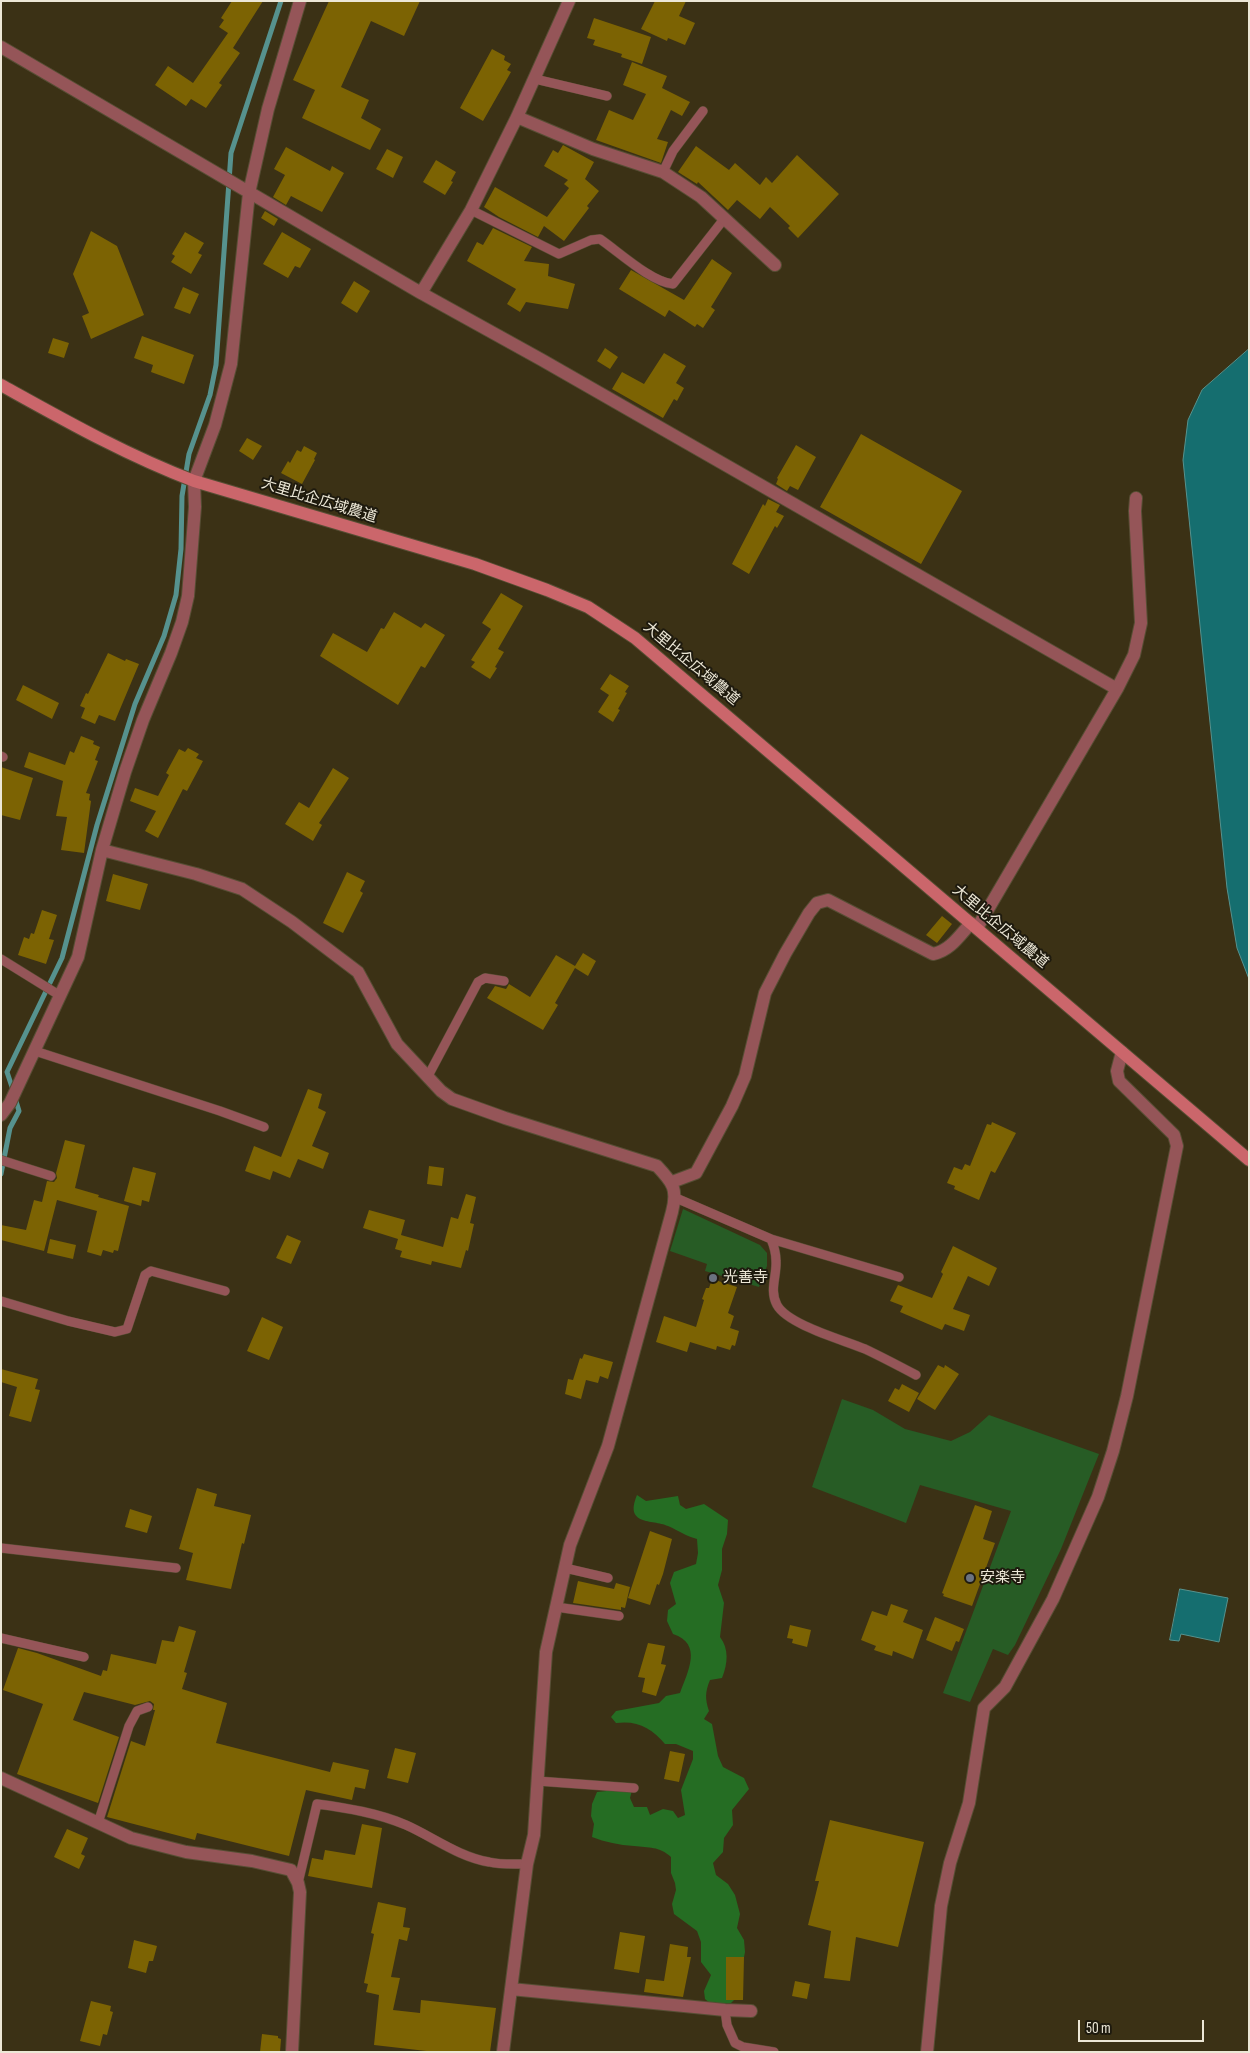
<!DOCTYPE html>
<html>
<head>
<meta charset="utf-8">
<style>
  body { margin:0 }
  #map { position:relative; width:1250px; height:2053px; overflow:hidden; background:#3b3115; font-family:"Sofia Sans Condensed",sans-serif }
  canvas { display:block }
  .frame { position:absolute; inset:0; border:2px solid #ece7d6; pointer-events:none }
  .scale { position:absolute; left:1078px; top:2020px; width:126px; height:22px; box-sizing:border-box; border:2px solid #ece7d6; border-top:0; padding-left:6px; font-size:15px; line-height:18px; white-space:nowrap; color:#ece7d6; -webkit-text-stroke:4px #1e1a0e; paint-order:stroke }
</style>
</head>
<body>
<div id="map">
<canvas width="1250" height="2053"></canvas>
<div class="frame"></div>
<div class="scale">50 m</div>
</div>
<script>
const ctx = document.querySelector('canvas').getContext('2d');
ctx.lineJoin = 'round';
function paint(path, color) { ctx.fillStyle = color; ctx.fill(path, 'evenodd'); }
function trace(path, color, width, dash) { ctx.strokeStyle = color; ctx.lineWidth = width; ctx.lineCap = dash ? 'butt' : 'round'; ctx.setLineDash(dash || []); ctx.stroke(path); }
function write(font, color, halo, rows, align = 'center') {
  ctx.font = font + ' "Sofia Sans Condensed","Noto Sans JP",sans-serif'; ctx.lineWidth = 4; ctx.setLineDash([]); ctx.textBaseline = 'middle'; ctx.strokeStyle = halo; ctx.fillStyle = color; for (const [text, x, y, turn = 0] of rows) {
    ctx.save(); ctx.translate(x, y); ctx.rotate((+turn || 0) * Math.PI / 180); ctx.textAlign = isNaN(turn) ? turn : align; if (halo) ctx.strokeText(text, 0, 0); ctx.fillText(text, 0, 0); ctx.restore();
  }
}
paint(new Path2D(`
  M683,1209L760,1245L767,1253V1266L759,1287L705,1271L707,1264L670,1251Z
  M842,1399L873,1410L905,1429L951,1441L970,1432L989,1415L1099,1454L1061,1549L1015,1645L1008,1655L993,1649L970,1702L943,1693L1011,1511L920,1485L906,1523L812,1487Z`), '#275c25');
paint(new Path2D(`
  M637,1495L646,1501L678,1496L680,1505L686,1509L704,1504L728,1520L727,1534L722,1549V1570L718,1585L724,1603L720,1637C729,1649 728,1663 722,1678L710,1680C705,1692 705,1699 709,1711L704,1719L712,1724L718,1756L723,1767L744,1778L749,1789L732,1810L733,1825L724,1838L723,1852L713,1863L716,1875L728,1884L735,1895L740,1914L737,1928L744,1940L745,1952L736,1998L731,2003L712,2005L705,1999L704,1991L711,1975L701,1962V1942L697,1931L674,1914L672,1904L676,1890L675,1883L671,1873V1857C659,1846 649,1848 634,1846C619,1845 605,1842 592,1837L594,1824L591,1816L592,1804L597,1792C610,1791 619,1789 632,1790L630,1798L634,1807H647L650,1815L663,1809L673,1811L678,1818L685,1815L681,1790L693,1759V1751L676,1744H665C652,1728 637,1720 616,1723L611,1717L616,1711L659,1703L666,1696L680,1693C688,1671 703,1644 673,1634L667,1621L668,1610L676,1604L670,1583L674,1572L696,1564L698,1553L697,1539C686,1536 679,1531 668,1526C652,1519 624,1526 637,1495Z`), '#256d23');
const water = new Path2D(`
  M1249,349V979L1237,948L1227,888L1183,460L1188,420L1202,390Z
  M1180,1589L1228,1598L1219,1642L1181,1634L1179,1641L1170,1640Z`);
paint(water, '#156e6f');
trace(water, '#56928e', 1);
trace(new Path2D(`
  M13,1090L7,1072L62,958L97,825L135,704L164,636L176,595L181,549L182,496L189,454L210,395L216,365L231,153L281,1
  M1,1174L10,1128L19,1111L15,1098`), '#56928e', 5);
paint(new Path2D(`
  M232,1H263L233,48L240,53L219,83L222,85L206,108L191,99L186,106L155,85L168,66L193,83L228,33L219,27L224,20L221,18Z
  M329,1H420L404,36L371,21L341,87L369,100L361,118L381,129L370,150L302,118L315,90L293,80Z
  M655,1H686L679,16L695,23L685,45L668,38L667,41L641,29Z
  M594,18L651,37L642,64L621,57L622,54L593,45L595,40L587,38Z
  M492,49L505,56L504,60L511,64L507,70L511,72L483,121L460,108Z
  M632,62L667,76L662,88L690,102L682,116L671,110L657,139L668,142L661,163L596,140L609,110L633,120L646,94L623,85Z
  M563,145L594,162L585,179L599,191L587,206L589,208L564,241L544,226L538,237L499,217L484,207L495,187L547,217L569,188L564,184L568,180L544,166L553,150L558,153Z
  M696,146L729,170L735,163L760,185L766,177L772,183L797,155L839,194L798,238L788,228L790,226L770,207L760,219L737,200L728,210L698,182L697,184L678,172Z
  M286,147L330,171L332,166L344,173L322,212L291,196L286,205L273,197L285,175L274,169Z
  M387,149L403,157L393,178L376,169Z
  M436,160L456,172L451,181L453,182L445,195L423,182Z
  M265,211L278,219L274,226L261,218Z
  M493,228L532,247L524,261L549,264L548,276L575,284L568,309L526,302L520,312L507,304L516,289L467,261L477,242L483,245Z
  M91,231L117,246L144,315L91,339L82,316L89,313L73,274Z
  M185,232L204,243L198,253L202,255L191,274L171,262L175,256L172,254Z
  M282,232L311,249L300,268L295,266L288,278L263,264Z
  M712,259L732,273L711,307L715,310L703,328L697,324L695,327L669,310L665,317L619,289L631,270L684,300Z
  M354,281L370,291L357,313L341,303Z
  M183,287L199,294L190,314L174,308Z
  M142,336L194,355L184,384L151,372L153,365L134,358Z
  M53,338L69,343L64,358L48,353Z
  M605,348L618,357L610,369L597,361Z
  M664,353L686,366L676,383L684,388L677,401L674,399L663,418L612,389L622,372L644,384Z
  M861,434L962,491L921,564L820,507Z
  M247,438L262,446L253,460L239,451Z
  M796,445L816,457L798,490L790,486L787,491L776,484L778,479L777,478Z
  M304,446L317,453L314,459L315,460L302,484L281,473L288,461L290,463L297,450L301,452Z
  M768,499L780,505L776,512L784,516L777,528L775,526L749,574L732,564L763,504L765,506Z
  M501,593L523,606L498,649L504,652L495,667L497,668L490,679L471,667L475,662L471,660L491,629L482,623Z
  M394,612L421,628L425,623L445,635L425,668L421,666L398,705L320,656L333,633L367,652L381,628L384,629Z
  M108,653L125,661L126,659L139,664L115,721L99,715L95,724L81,718L85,708L80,706L86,693L88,694Z
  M610,674L629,686L625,692L627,693L618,709L620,710L613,722L598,712L609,695L600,689Z
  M23,685L59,703L52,719L16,700Z
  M81,736L94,741L93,744L100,747L95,760L98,761L86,793L90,794L89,800L91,801L84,853L61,850L67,817L56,816L63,781L24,767L29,752L65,765L70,751L74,753Z
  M188,748L199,754L196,758L203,761L187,791L183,789L158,838L145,831L156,811L130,801L135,788L158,796L169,775L166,773L179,749L185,752Z
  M1,767L33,778L20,820L1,815Z
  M333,768L349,778L319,823L322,825L313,841L285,824L299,802L309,808Z
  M347,872L365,881L360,891L363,893L343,933L323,923Z
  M113,874L148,884L140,910L106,901Z
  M42,910L57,915L49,939L54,940L46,964L18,955L24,937L29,939L31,933L34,934Z
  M942,916L952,924L937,943L926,935Z
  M583,953L596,961L588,976L575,968L555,1003L558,1005L543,1030L487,998L495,986L506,989L509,984L530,997L556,955L575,966Z
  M308,1089L322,1094L318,1108L326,1112L312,1146L329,1153L323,1169L298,1159L290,1178L273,1171L270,1180L245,1171L254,1146L281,1157Z
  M992,1122L1016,1133L995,1173L991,1171L979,1200L954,1189L955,1186L947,1183L954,1167L962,1170L965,1164L970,1166L987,1124L991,1125Z
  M65,1140L85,1145L75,1188L99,1195L98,1197L129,1206L118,1251L114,1250L113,1253L103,1250L101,1256L87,1252L97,1211L57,1200L44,1251L1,1240V1225L26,1230L34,1200L42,1202L47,1181L54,1182L57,1178L56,1173Z
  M429,1166L444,1168L442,1186L427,1184Z
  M133,1167L156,1173L149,1202L142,1200L141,1206L124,1201Z
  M466,1194L476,1197L470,1223L474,1224L468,1251L466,1250L461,1268L432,1261L431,1265L400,1257L402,1251L395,1249L398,1239L363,1228L369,1210L405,1220L401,1235L443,1247L451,1217L458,1219Z
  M287,1235L301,1241L291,1264L276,1258Z
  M50,1239L76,1245L73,1259L47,1253Z
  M953,1246L997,1268L989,1286L968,1276L953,1309L970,1315L964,1331L945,1324L942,1330L900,1312L903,1306L890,1301L898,1285L932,1298L943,1274L941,1272Z
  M712,1279L737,1287L728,1313L734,1316L730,1328L739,1331L735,1346L732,1345L730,1350L717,1346L716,1350L690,1342L687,1352L656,1342L664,1316L696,1327L704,1300L702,1299L706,1288H709Z
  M262,1317L283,1327L269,1360L247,1351Z
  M584,1354L613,1362L608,1379L600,1376L598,1383L586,1380L581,1399L565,1394L568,1379L573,1380L580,1358L582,1359Z
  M938,1365L944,1368L945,1365L959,1374L935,1410L917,1399Z
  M1,1369L38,1379L35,1389L40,1390L31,1422L9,1416L17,1387L1,1382Z
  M902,1384L919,1393L909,1412L888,1401L895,1388L899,1390Z
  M197,1488L217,1494L214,1506L251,1515L244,1544L242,1543L231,1589L186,1580L193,1553L179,1549Z
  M975,1505L992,1511L983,1539L995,1543L972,1606L943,1596L944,1594L942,1593Z
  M130,1509L152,1516L147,1533L125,1527Z
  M650,1531L672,1539L663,1574L659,1585L657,1584L650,1605L628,1598Z
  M578,1581L614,1589L616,1583L630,1587L625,1608L621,1607V1610L573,1603Z
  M891,1604L908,1610L903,1622L923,1630L913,1659L893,1651L892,1656L874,1650L876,1646L861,1640L872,1611L887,1616Z
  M935,1617L964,1629L959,1642L956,1641L952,1651L926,1640Z
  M790,1625L811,1630L807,1647L792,1643L793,1639L787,1638Z
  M179,1626L196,1631L184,1672L187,1673L182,1689L227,1703L216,1743L330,1772L333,1762L369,1770L365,1789L355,1787L352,1800L306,1790L289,1856L197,1833L195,1840L107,1817L131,1741L145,1746L155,1710H153L154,1704L150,1701L135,1705L84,1692L73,1720L119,1737L98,1803L17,1774L43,1704L3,1690L18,1648L37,1653L101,1676L103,1670L107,1671L111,1654L156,1664L162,1640L174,1642Z
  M648,1643L665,1646L661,1664L666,1665L656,1696L642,1692L645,1678L638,1677Z
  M395,1748L416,1753L408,1783L387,1778Z
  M670,1751L685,1754L679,1782L664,1779Z
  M830,1820L924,1842L898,1947L856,1937L850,1981L824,1978L831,1931L808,1925L819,1881H815Z
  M362,1824L382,1828L372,1888L308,1876L312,1858L323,1860L325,1850L355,1855Z
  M67,1829L88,1838L81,1854L85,1856L79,1869L54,1857Z
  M378,1902L406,1908L403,1927L410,1928L407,1941L399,1939L391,1977L400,1978L393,2010L420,2013L421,2000L496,2008L490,2052H435L374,2045L379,1995L366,1992L368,1984L364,1983L374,1934L371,1933Z
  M620,1932L645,1936L639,1973L614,1969Z
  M134,1940L157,1946L153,1961H149L146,1973L128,1968Z
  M670,1944L688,1947L687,1957H691L683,1997L644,1992L646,1979L664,1981Z
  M726,1957H744L743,2000H726Z
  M795,1981L810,1984L807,1999L792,1996Z
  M91,2001L111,2006L110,2011L113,2012L107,2035L103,2034L100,2046L80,2041Z
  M262,2034L278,2036V2038L281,2039L280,2052H260Z`), '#7c6303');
const lane = new Path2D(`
  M535,79L607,96
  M663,172L673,151L703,111
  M471,210L559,254L591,240L600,239C619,252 651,282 673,284L724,219
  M1,756L3,757
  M1,959L59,995
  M35,1051L220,1111L264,1127
  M427,1078L478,982L485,978L504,981
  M1,1160L51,1176
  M676,1198L771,1239L899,1277
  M771,1239C774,1246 776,1252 776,1261C777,1276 769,1290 777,1305C788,1325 844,1340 865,1349C882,1357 899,1366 916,1375
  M1,1301L68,1321L115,1332L127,1329L145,1275L151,1271L225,1291
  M1,1548L176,1568
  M565,1568L608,1578
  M556,1607L619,1616
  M1,1638L84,1657
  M537,1781L634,1788
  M98,1823L129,1726L137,1711L148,1707
  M298,1883L317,1804C347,1808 378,1813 406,1825C433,1837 459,1857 489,1862C501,1865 515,1864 527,1864
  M725,2010L727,2025L735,2043L743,2047L774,2052`);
const street = new Path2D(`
  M1,47L421,293L542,360L1117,689
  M517,117L593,149L663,172L701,197L775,265
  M421,293L471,210L517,117L569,1
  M102,850L196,874L242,889L292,922L358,972L397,1044L441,1091L452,1099L505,1118L657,1166C673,1183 678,1189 672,1212L608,1446L570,1545L546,1652L534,1835L527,1864L503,2052
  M977,928L1117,689L1134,655L1141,623L1135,511L1136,498
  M1,1115L10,1103L78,957L102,850L125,772L143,720L171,653L182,622L188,596L195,507L194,481L215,425L231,364L249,193L268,109L300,1
  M672,1182L696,1173L732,1106L745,1076L765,993L785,954L809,913L817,903L828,900L933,954C950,951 960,935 971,923
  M1,1778L131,1838L186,1852L252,1861L291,1870L298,1883L300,1892L292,2052
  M511,1989L725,2010L751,2011
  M927,2052L941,1906L950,1863L969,1803L984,1708L1005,1687L1053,1599L1098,1497L1113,1451L1127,1396L1177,1146L1174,1135L1119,1081L1117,1071L1122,1052`);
const secondary = new Path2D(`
  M1,385C66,421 124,454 194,481L475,564L547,590L588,607L635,638L1249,1160`);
trace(lane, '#574e34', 10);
trace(street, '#574e34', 14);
trace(secondary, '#574e34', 14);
trace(lane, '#955558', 9);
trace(street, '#955558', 12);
trace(secondary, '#cb666b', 12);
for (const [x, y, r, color] of [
  [713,1278,5,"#6b7280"],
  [970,1578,5,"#6b7280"]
]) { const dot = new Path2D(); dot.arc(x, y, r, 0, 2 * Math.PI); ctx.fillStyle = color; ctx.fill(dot); trace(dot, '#1e1a0e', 2); }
write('15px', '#ece7d6', '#1e1a0e', [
  ["大里比企広域農道",319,501,17],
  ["大里比企広域農道",691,664,40],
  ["大里比企広域農道",1000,927,40]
]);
write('15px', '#ece7d6', '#1e1a0e', [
  ["光善寺",723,1278],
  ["安楽寺",980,1578]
], 'left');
</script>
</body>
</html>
